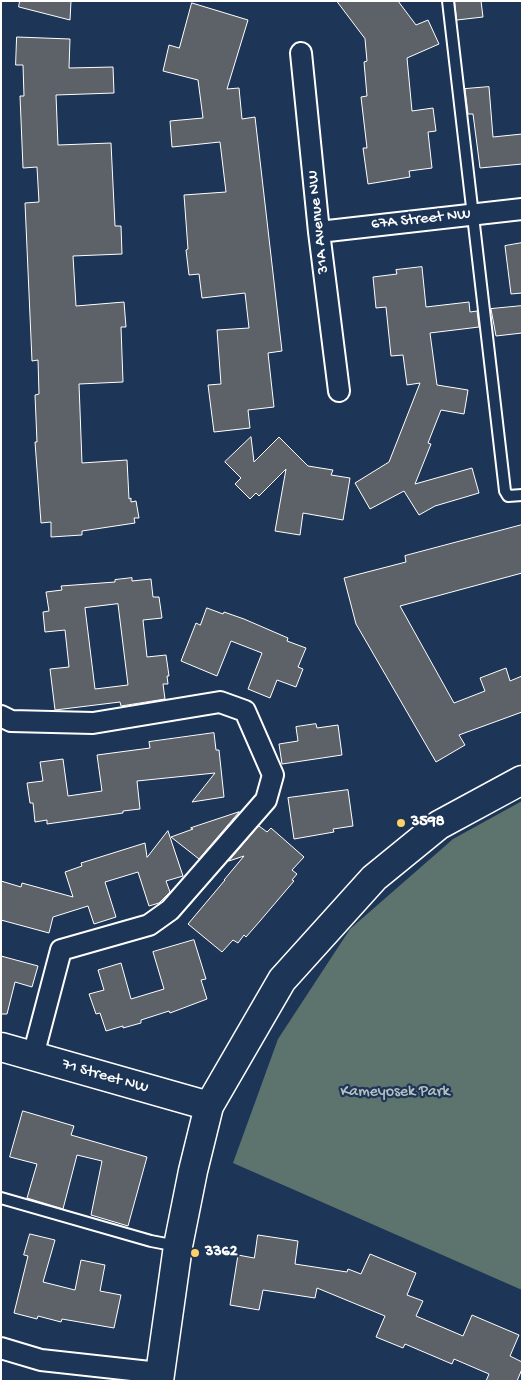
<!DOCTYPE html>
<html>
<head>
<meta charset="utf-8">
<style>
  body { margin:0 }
  #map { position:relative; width:523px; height:1382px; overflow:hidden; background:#1d3557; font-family:"Gochi Hand",sans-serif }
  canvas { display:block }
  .frame { position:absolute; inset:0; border:2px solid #fff; pointer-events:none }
</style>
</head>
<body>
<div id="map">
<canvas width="523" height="1382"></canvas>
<div class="frame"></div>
</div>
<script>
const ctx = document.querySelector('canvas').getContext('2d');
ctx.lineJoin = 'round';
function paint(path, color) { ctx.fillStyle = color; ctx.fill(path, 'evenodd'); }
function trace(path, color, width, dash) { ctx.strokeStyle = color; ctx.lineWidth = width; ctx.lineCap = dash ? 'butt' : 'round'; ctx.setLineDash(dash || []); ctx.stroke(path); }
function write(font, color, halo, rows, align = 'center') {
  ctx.font = font + ' "Gochi Hand",sans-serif'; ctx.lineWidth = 4.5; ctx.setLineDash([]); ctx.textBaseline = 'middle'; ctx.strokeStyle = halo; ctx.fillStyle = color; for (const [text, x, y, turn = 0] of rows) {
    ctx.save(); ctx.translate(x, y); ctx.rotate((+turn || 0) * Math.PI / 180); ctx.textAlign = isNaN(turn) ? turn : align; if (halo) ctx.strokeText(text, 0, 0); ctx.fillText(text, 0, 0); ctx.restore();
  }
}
paint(new Path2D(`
  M522,801V1290L233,1163L278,1039L350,929L453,839Z`), '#5c736e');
const building = new Path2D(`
  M20,1H71L70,20L19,7Z
  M337,1H398L416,25L428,20L439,44L407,58L412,111L433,108L436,131L428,132L432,168L409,171L410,177L368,184L363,148H367L361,97L367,96L364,62L367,61L365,39Z
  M455,1H481L483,17L457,20Z
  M192,3L248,20L227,89L239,88L242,119L255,117L282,351L268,353L274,407L248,410L250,428L214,432L208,385L221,384L217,330L249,328L245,293L202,298L199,274L189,275L186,250L188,249L184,195L226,192L220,142L172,147L170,121L203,118L198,80L163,71L169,45L179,48Z
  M17,37L70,39L69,68L113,67L114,93L56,95L58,145L111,143L115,226H121L122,254L73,256L76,306L124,302L126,327H121L123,382L79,384L82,463L127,460L129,499L131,498V502L136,501L139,518H134L135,523L82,531V535L51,537V522L41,523L35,442H37L35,395L39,394L38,360L32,361L25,203L39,202L37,167L23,168L20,96H24L23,65H16Z
  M489,87L493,137L522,134V164L480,168L473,114H468L465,89Z
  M522,243V293L511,294L505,246Z
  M422,267L426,307L469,302L470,312L477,311L479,327L430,333L437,385L468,390L464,414L441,410L428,443L431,444L415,484L472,468L479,493L435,506L419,515L404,491L370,509L355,483L389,462L420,383L407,385L403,355L391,356L386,307L376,308L373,277L397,274L396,270Z
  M522,306V333L496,336L491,309Z
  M251,437L254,462L279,437L308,466L333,470L331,475L350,478L343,520L303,513L300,535L275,531L286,469L259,496L256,493L250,499L235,484L241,478L225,462Z
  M522,525V573L400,606L454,703L485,691L480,678L506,668L510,681L522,676V712L459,735L465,745L436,762L356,624L344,578L406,562L405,556Z
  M132,578V581L151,579L153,597H159L162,618L143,620L147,657L166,655L169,676H167L168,684H163L165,699L121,706L120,702L55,710L50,669L69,667L65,630L45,632L43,612L49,611L46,592L62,590L61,586L115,582V580ZM118,604L128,685L95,689L85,608Z
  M207,608L223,614L224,612L244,619L288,638L287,641L306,648L298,667L303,669L296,687L277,680L270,698L248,689L262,653L231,641L217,676L181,661L196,623L200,625Z
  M316,724L317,728L338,725L342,755L282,764L279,744L298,741L296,727Z
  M214,733L216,750H219L224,797L192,802L215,773L137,781L140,809L123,811V813L47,824V820L35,822L33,803H30L27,783L43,781L40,762L63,759L68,796L102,791L97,755L150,748L149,742Z
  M348,790L353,826L333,829L334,832L294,839L288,798Z
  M239,812L199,859L171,837L193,829L191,828Z
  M259,826L267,832L271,828L304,857L292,870L297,874L292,880L294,881L260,921L246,937L244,935L238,943L233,940L222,952L188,924L225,880H224L244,856L229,861Z
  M168,831L183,876L166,881L170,892L159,903L149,906L138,872L105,882L116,917L94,924L88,906L53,917L49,933L1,920V881L21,887L22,883L73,897L65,872L82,866L81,863L145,843L147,857Z
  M194,940L206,979L201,980L207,999L170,1013L169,1011L141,1020V1023L123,1028V1026L106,1031L100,1013L96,1014L89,994L104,990L98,970L121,963L131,999L164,989L153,952Z
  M1,956L38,966L32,987L15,982L7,1014H1Z
  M23,1111L74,1126L71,1135L147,1157L128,1226L91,1215L102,1161L77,1155L63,1209L27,1198L37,1164L10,1157Z
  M30,1234L55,1240L43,1282L75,1290L81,1260L105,1265L100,1291L121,1295L114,1328L62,1319L61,1322L38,1316L37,1319L14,1313L28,1256L24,1255Z
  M258,1235L298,1241L295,1264L347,1272L348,1269L361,1274L370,1254L416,1273L407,1295L423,1301L416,1316L463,1336L472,1315L519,1335L510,1356L522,1362V1369L517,1381H486L489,1374L454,1359L452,1364L405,1344L403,1348L376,1337L385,1316L317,1288L315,1298L263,1290L259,1310L230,1305L238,1255L254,1258Z`);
paint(building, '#5d6168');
trace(building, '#fff', 1);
const lane = new Path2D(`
  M448,1L505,491L508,496L522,495
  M1,1198L151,1241L177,1246`);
const street = new Path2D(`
  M301,53L319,232L339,391
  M319,232L522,209
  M1,716L11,721L93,723L220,702L245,711L273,775L266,800L170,910L149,925L61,950L33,1056
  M1,1348L41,1360L159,1373`);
const secondary = new Path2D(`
  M1,1047L209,1106
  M159,1381L178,1246L193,1171L209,1106L282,980L374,878L439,825L522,780`);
trace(lane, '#fff', 14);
trace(street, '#fff', 24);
trace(secondary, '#fff', 31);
trace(lane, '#1d3557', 10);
trace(street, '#1d3557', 20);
trace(secondary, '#1d3557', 28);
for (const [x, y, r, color] of [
  [401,823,5,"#ffd166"],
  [195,1253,5,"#ffd166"]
]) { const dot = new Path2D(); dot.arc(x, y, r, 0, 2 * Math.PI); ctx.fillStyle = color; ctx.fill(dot); trace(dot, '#1d3557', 2); }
write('16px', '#fff', '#1d3557', [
  ["67A Street NW",421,220,-6],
  ["31A Avenue NW",319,222,-96],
  ["71 Street NW",105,1077,16]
]);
write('bold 16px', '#fff', '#1d3557', [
  ["3598",411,823],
  ["3362",205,1253]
], 'left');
write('16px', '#b6c0be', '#1d3557', [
  ["Kameyosek Park",395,1093]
]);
</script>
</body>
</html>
